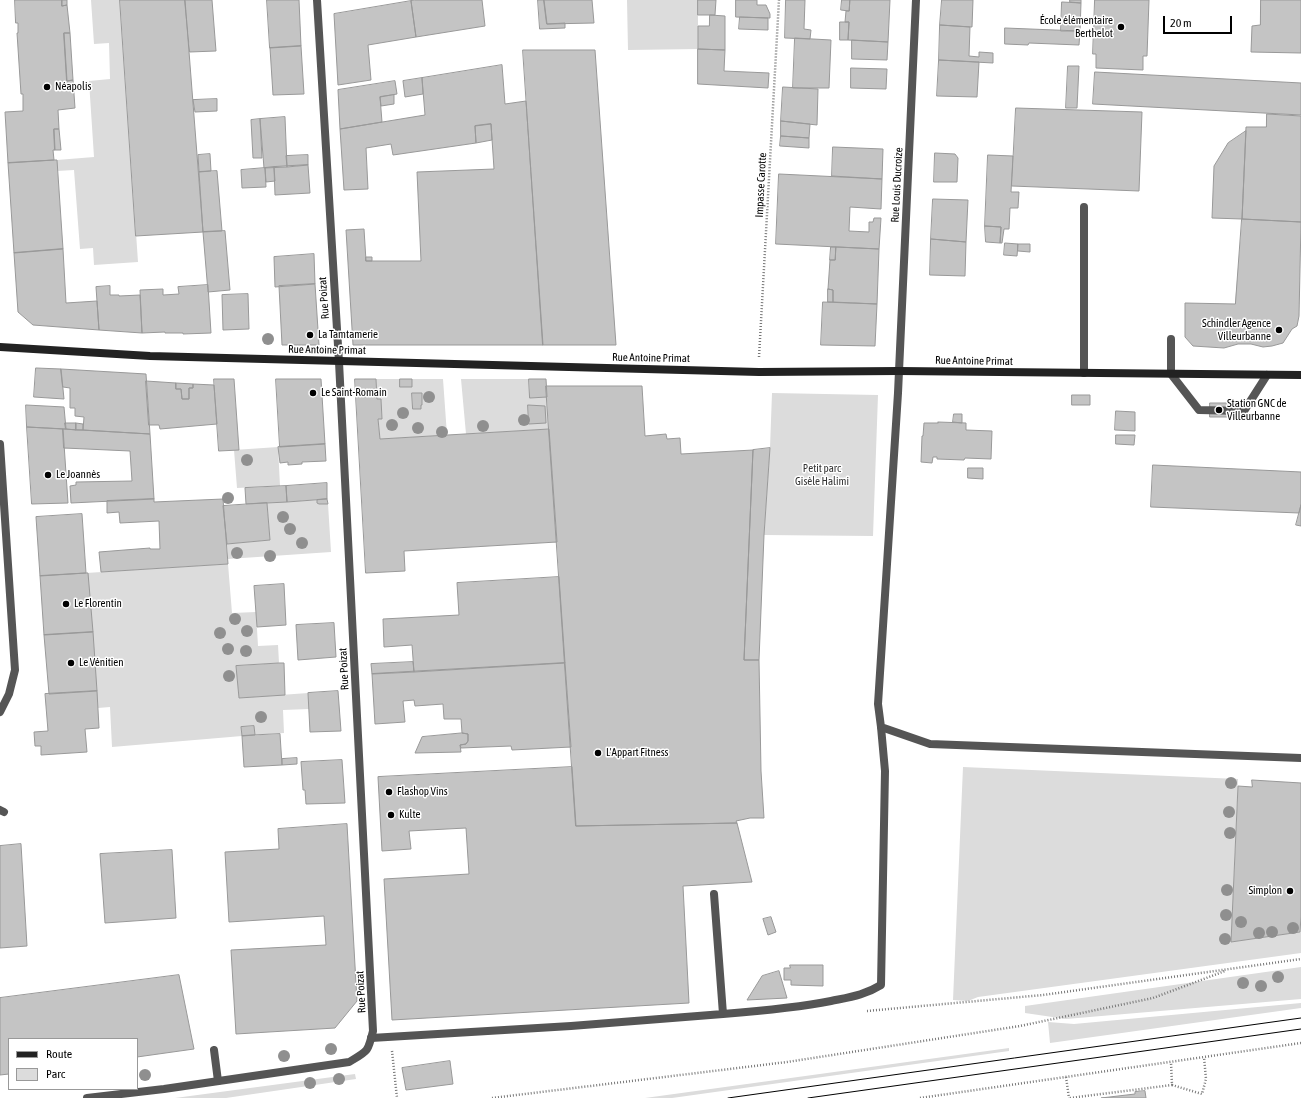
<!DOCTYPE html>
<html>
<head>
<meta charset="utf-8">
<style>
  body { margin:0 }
  #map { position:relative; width:1301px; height:1098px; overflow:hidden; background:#fff; font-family:"Asap Condensed",sans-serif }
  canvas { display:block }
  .legend { position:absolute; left:8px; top:1038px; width:130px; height:52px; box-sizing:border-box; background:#fff; border:1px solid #999; margin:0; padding:5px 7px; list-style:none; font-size:12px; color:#000 }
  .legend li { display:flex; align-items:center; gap:8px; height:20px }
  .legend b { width:20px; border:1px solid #999 }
  .scale { position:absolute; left:1163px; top:16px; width:69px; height:18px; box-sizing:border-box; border:2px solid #000; border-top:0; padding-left:5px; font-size:12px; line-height:14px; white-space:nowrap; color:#000; -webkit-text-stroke:3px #fff; paint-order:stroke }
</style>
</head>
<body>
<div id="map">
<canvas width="1301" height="1098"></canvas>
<ul class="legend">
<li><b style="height:5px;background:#222"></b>Route</li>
<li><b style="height:11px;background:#dcdcdc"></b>Parc</li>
</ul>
<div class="scale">20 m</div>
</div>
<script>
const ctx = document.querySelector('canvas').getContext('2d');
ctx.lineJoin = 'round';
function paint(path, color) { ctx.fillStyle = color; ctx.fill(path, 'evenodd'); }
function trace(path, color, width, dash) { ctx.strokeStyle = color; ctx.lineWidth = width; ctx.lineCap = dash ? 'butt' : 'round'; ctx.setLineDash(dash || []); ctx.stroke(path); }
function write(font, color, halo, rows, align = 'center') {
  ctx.font = font + ' "Asap Condensed",sans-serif'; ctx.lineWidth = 3; ctx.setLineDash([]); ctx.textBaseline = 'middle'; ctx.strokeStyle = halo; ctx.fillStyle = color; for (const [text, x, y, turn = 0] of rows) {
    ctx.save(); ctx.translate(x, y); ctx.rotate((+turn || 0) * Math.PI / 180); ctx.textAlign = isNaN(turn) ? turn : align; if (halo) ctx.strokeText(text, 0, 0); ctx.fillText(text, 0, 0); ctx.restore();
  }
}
paint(new Path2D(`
  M91,0H120L138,262L94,265L93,248L80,249L74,170L57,171V160L94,157L89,81L110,79L109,43L94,44Z
  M627,0H698V49L628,50Z
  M376,379H443L447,435L380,439L378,419H382L381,399H377Z
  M461,379H529L530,398L547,397L549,429L466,434Z
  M772,393L878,395L873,536L764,535L770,448Z
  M278,447L280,486L237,488L234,450Z
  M317,500L319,504H328L331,552L228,559L227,544L270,540L267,503Z
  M228,564L232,613L256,612L258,646L278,645L279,663L236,666L239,698L308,693L309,709L283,710L284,733L255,735L254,726L241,727L242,736L112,747L110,707L98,708L86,573Z
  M963,767L1238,779L1231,942L1300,932L1301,916V953L978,997L968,1001L953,1000Z
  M1301,967V999L1066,1019L1025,1013V1006Z
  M1301,1003V1008L1050,1043L1048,1022L1074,1024Z
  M1009,1048V1051L672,1098H645Z
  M355,1074L356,1079L226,1098H175Z`), '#dcdcdc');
const building = new Path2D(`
  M15,0H62V6L67,5L70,33H64L67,81L73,80L75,108L58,110L59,129H54L55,150H53L54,160L8,163L5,112L23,111V94H21L17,33H18V23H16Z
  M62,0H67V5L62,6Z
  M120,0H185L203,232L136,236Z
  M185,0H212L216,51L190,52Z
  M267,0H299L301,46L270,48Z
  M415,0H482L485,26L416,37L411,1Z
  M538,0H544L547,24L565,23V28L540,29Z
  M544,0H592L594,23L547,24Z
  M698,0H716L715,15H698Z
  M736,0H757V5H766L770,14V18L736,17Z
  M786,0H805L804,29L811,30L810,39L785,38Z
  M842,0H850L849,11L841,10Z
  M850,0H890L888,42L848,40L849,22H845L846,11H849Z
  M942,0H973L972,27L940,25Z
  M1070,0H1081V3L1070,2Z
  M1095,0H1149L1147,56H1143V70L1096,68V54H1093Z
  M1261,0H1301V53L1251,52L1252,26L1260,25Z
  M411,1L416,37L368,45L371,80L338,85L334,14Z
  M1062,2L1081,3L1080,31H1061Z
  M710,15L725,16V50L698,49V26H709Z
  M740,17L768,18V30L739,29Z
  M840,22H849L848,40H840Z
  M940,25L970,27L969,56L979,57V52L993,53V63L939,60Z
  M1005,28L1080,31L1079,45L1029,43L1028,45L1005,44Z
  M64,33H70L73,80L67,81Z
  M795,38L831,40L829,88H793Z
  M852,40L888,42L887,60L852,59Z
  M301,46L304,94L273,95L270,48Z
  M698,49L725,50L724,71L769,73L768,88L698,84Z
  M523,50H595L616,345H543Z
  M939,60L979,62L977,97L937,96Z
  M502,65L505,104L526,101L543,345H353L346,230L364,229L366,261H421L417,172L494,169L491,124L475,126L476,143L393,155L391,144L366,148L368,189L344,190L340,129L425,115L422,78Z
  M1068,66H1079L1077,108H1066Z
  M851,68L887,69L886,89L851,88Z
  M1095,72L1301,83V115L1093,104Z
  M422,78L423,94L405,97L403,81Z
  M395,81L397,94L380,97L382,122L340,129L338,90Z
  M783,87L818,89L817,125L781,121Z
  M394,95V104L381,106L380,97Z
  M217,99V111L195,112L193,100Z
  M1016,108L1142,112L1139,191L1012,186Z
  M1267,114L1301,116V222L1242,219L1246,127H1266Z
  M285,117L287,167L264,168L260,119Z
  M260,119L262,158H253L251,120Z
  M781,121L810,124L809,138L781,136Z
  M491,124L492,140L476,143L475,126Z
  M54,129H59L61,150H55Z
  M1246,131L1242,219L1212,218L1214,166L1228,143Z
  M781,136L809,138V148L780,146Z
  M833,147L883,149L882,179L832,176Z
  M935,153L955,154L958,158L957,182H934Z
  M210,154L211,171L199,172L198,155Z
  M308,155V165L287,167L286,156Z
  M988,155L1013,156L1011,192H1019L1018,208H1010L1009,229H1004L1002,243H1000L1001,227L985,226Z
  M54,160H57L63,249L14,253L8,163Z
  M308,165L310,193L275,195L274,167Z
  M274,167L275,181L266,182L265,168Z
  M265,168L266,187L242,188L241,170Z
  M217,171L222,231L203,232L199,172Z
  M779,174L882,179L881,209L850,207L849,231L869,232V222H873L874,218H881L879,249L776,244Z
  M933,199L968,200L966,242L931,239Z
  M1242,219L1301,222L1299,316L1297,326L1292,329L1283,343L1272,346L1263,347L1251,344H1238L1224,348L1193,346L1185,337V303L1235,304Z
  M985,226L1001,227L1000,243L986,242Z
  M225,231L230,290L208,292L203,232Z
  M931,239L966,242L965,276L930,275Z
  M1005,243L1018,244L1017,256L1004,255Z
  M1018,244H1030V252L1018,251Z
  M831,247H836L835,260H830Z
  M836,247L879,249L877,304L833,302V290L828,289L830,260H835Z
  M63,249L66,303L97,301L99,330L33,325L18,312L14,253Z
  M314,254L315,284L275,287L274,257Z
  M366,257H372V261H366Z
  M315,284L319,345H282L279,286Z
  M208,285L211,333L183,334V333H165V332L142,333L140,290L163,289V295L179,294L178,287Z
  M110,286V295H119V296L140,295L142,333L99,330L96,287Z
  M828,289L833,290V302H828Z
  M248,294L249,329L223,330L222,295Z
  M823,302L877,304L875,346L821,345Z
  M36,368L61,369L64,399L34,397Z
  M61,369L146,374L150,434L83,430L84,417L75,416V408H70V388L63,387Z
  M214,379H234L239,450L219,451Z
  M276,379H321L325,444L280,447Z
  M355,379H376L377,399H381L382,419H378L380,439L549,429L557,542L404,551L405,571L366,573Z
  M400,379H412V387H400Z
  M529,379H546L547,397L530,398Z
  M146,381L176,383V389H181L182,399H189V388H193V384L214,385L217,424L160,429L159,425H149Z
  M176,383L193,384V388H189V399H182L181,389H176Z
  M546,386H642L645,436L666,434L667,439L680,438L681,454L753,450L744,660H759L761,771L764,818H750L736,821L737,823L576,826Z
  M412,393H422V405H421V409H413Z
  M1072,395H1090V405H1072Z
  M1210,403H1232L1231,417H1210Z
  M26,405L64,407L66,429L27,427Z
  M528,405L545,406L546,423L529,424Z
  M1116,411L1135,412V431L1115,430Z
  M954,414H962V423L953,422Z
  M938,422L966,423V430L992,431L991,459L965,458L964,460L937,459V457H933L932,463L921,462L922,436H923L924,423H938Z
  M65,423H76V430L66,429Z
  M76,423L83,424V430H76Z
  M27,427L63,429L68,503L32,504Z
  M63,429L150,434L154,499L71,503L70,486L76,485V482L132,481L130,451L64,448Z
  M1116,435H1135L1134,445L1116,444Z
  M325,444L326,461L302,462V464L288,465V462L280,463L278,447Z
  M770,448L764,535L759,660H744L753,450Z
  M1153,465L1301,472V505L1299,513L1151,507Z
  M968,468H983V479L968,478Z
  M327,483V499L287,502L286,486Z
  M286,486L287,502L246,504L245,488Z
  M154,499V502L223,499L228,564L101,572L99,552L150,548V549H160L159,521L120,523L119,512L107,513V501Z
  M327,499L328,504H319L317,503V500Z
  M267,503L270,540L227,544L223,506Z
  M1301,505V526L1296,525Z
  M82,514L86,573L40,576L36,517Z
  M86,573H88L93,632L44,635L40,576Z
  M559,577L565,663L414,672L412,645L384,647L383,619L459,615L457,583Z
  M284,584L286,625L257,627L254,586Z
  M334,623L336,657L298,660L296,625Z
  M93,632L97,691L49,694L44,635Z
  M413,662L414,672L372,674L371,664Z
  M279,663H284L285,695L239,698L236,666Z
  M565,663L571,747L512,750L511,746L461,748L460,745L466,744L468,741V734L462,733L461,719H444L443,704L415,706L414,700L403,701L405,722L375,724L372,674Z
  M97,691L99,728L85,729L87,752L41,755V746H35L34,732L48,731L45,694Z
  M338,691L341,731L310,732L308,693Z
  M254,726L255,735L242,736L241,727Z
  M462,733L468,734V741L466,744L460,745L461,752L415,753L422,737Z
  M280,734L282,765L244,767L242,736Z
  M297,758V764L282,765V759Z
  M342,760L345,803L306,804L305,790H303L301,762Z
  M572,767L576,826L737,823L752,882L683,886L689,1003L392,1020L384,879L469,874L466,828L409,831L411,849L382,851L378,777Z
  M1252,780L1301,783V916L1300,932L1231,942L1238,786L1252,787Z
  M347,824L357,1001L335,1028L236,1034L231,950L326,945L324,916L229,922L225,852L279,849L278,829Z
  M21,844L27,946L0,948V846Z
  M172,850L176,918L105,923L100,854Z
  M771,917L776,932L768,935L763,919Z
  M790,965H823V986L791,985V980H784V968H790Z
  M779,971L787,998L747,1000L762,976Z
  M179,975L194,1049L137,1057V1039H9V1074L0,1075V998Z
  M450,1061L453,1084L406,1090L402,1068Z
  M1145,1091L1146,1098H1101L1135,1094V1092Z`);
paint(building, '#c4c4c4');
trace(building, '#999', 1);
trace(new Path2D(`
  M759,357L779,0
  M867,1011L1043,995L1301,959
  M392,1051L397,1098
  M1066,1077L1069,1098
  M1172,1085L1202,1094L1206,1079L1204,1057
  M492,1098L787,1062L1020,1026L1153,998L1225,971
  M920,1098L1301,1043
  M1070,1098L1172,1085L1171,1062`), '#777', 2.5, [1, 2]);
trace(new Path2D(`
  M1171,339V374L1199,410L1244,411L1267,375
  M1084,373V207
  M0,810L4,812
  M723,1014C760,1011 796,1008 831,1001C850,997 865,995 881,985L885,771L881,727
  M371,1038L571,1026L723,1014L714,894
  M214,1050L218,1081`), '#555', 8);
trace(new Path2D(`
  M916,0L898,393L878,704L881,727L930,744L1301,758
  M0,444L15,670L9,694L0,712
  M87,1098L164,1089L349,1062C368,1051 368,1052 373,1031L339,362L317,0`), '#555', 8);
trace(new Path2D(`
  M0,347L150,356L759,372L899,371L1301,375`), '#222', 8);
trace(new Path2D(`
  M728,1098L1301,1018
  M808,1098L1301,1029`), '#000', 1);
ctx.fillStyle = '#8f8f8f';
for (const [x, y] of [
  [268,339],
  [429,397],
  [403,413],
  [524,420],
  [392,425],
  [483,426],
  [418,428],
  [442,432],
  [247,460],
  [228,498],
  [283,517],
  [290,529],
  [302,543],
  [237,553],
  [270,556],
  [235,619],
  [247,631],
  [220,633],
  [228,649],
  [246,651],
  [229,676],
  [261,717],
  [1231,783],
  [1229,812],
  [1230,833],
  [1227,890],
  [1226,915],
  [1241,922],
  [1293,928],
  [1272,932],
  [1259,933],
  [1225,939],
  [1278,977],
  [1243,983],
  [1261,986],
  [331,1049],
  [284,1056],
  [145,1075],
  [339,1079],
  [310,1083]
]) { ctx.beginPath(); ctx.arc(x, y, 6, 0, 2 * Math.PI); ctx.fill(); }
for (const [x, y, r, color] of [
  [1121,27,4,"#000"],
  [47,87,4,"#000"],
  [1279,330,4,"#000"],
  [310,335,4,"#000"],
  [313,393,4,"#000"],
  [1219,410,4,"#000"],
  [48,475,4,"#000"],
  [66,604,4,"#000"],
  [71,663,4,"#000"],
  [598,753,4,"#000"],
  [389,792,4,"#000"],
  [391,815,4,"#000"],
  [1290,891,4,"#000"]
]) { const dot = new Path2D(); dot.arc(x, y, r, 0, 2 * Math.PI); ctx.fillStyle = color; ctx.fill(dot); trace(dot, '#fff', 1.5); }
write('11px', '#000', '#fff', [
  ["École élémentaire",1113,21,"right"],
  ["Berthelot",1113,34,"right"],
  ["Néapolis",55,87],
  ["Schindler Agence",1271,324,"right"],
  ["Villeurbanne",1271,337,"right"],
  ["La Tamtamerie",318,335],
  ["Le Saint-Romain",321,393],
  ["Station GNC de",1227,404],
  ["Villeurbanne",1227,417],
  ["Le Joannès",56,475],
  ["Le Florentin",74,604],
  ["Le Vénitien",79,663],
  ["L'Appart Fitness",606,753],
  ["Flashop Vins",397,792],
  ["Kulte",399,815],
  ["Simplon",1282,891,"right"]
], 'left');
write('11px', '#000', '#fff', [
  ["Impasse Carotte",761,185,-87],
  ["Rue Louis Ducroize",897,185,-87],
  ["Rue Poizat",324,298,-94],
  ["Rue Antoine Primat",327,350,1],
  ["Rue Antoine Primat",651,358,1],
  ["Rue Antoine Primat",974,361,1],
  ["Rue Poizat",344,669,-93],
  ["Rue Poizat",361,992,-93]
]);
write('11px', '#333', '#fff', [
  ["Petit parc",822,469],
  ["Gisèle Halimi",822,482]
]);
</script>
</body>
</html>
